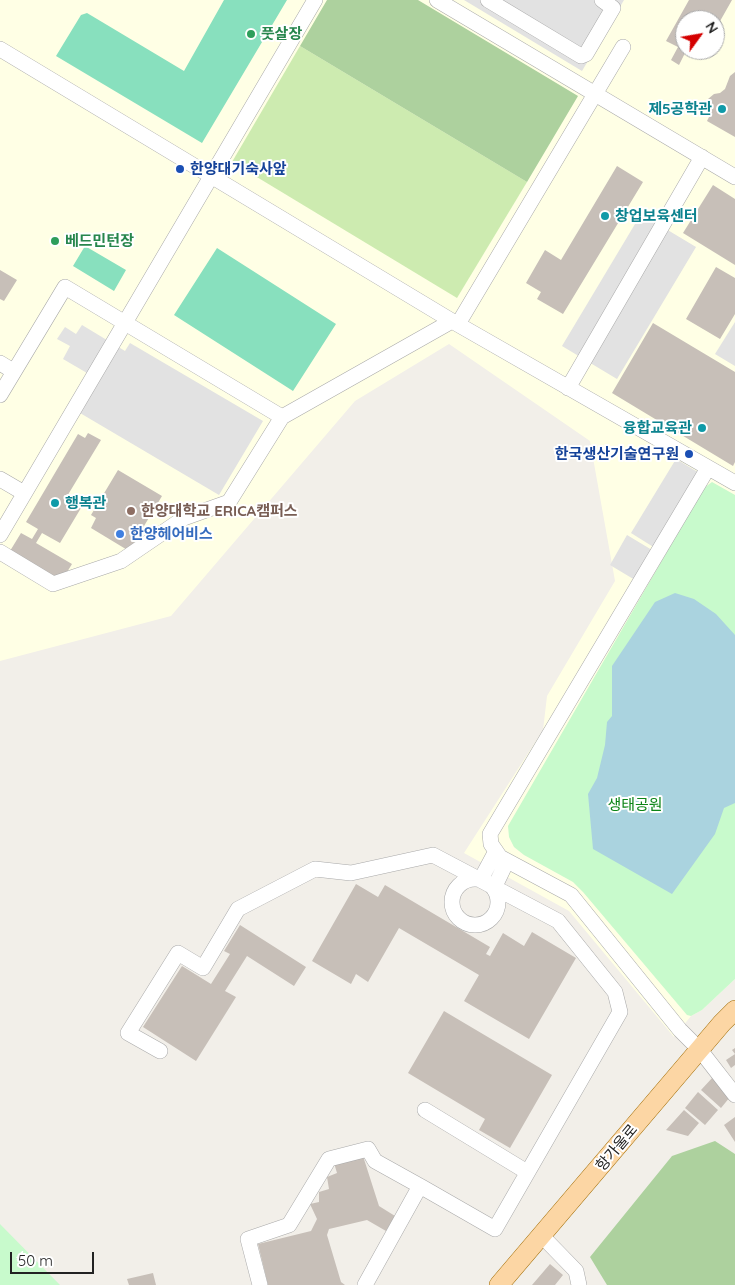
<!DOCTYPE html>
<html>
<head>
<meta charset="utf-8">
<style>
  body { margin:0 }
  #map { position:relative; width:735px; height:1285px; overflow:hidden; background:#f2efe9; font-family:Quicksand,sans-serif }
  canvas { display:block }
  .north { position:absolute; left:675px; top:10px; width:50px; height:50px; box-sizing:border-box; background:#fff; border:1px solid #a7a7a7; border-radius:50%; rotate:58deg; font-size:14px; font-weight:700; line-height:20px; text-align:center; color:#222 }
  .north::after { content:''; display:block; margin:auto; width:18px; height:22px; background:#d40000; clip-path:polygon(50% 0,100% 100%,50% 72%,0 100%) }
  .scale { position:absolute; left:10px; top:1252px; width:84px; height:22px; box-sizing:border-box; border:2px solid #222; border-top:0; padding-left:6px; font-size:15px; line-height:18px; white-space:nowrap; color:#222; -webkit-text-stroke:4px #fff; paint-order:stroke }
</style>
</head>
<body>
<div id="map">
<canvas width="735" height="1285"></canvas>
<div class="north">N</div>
<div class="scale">50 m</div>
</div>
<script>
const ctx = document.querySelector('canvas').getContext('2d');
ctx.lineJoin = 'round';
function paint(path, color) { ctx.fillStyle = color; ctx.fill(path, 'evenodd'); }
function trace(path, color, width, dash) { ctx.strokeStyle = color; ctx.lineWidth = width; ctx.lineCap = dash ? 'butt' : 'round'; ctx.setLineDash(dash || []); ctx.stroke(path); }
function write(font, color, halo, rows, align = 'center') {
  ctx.font = font + ' Quicksand,"Noto Sans KR",sans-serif'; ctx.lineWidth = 4; ctx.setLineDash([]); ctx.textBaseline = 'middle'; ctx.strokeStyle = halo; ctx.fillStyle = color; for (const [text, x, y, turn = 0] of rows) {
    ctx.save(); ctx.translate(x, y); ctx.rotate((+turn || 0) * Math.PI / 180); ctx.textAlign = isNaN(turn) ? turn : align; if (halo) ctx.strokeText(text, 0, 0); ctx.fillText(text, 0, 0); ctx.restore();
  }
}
paint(new Path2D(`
  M0,0H735V979L702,1010L691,1016L674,1037L569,911L464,853L543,730L547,696L615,581L590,441L449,344L355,401L171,616L0,661ZM685,20H715V50H685Z`), '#ffffe5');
paint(new Path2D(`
  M300,46L527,182L457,298L232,162Z`), '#cdebb0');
paint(new Path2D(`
  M327,0H418L578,96L527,182L300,46Z
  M715,1141L735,1154V1285H607L590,1257L672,1156Z`), '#add19e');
paint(new Path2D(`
  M712,482L735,495V979L702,1010L691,1016L687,1015L583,892L573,882L524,855L514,847L509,837L508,826L704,488Z
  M0,1224L60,1285H0Z`), '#c8facc');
paint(new Path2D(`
  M224,0H287L202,143L56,56L81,15L87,13L184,71Z
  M85,246L126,270L114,291L73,266Z
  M217,248L336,324L293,391L174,315Z`), '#88e0be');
paint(new Path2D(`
  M464,0H624L582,71Z
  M641,214L696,247L617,379L562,346Z
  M735,322V366L715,354Z
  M82,325L125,351L130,343L263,421L219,495L80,413L99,380L63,359L70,346L57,339L65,327L76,334Z
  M676,459L701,474L655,548L631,533Z
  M627,535L652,550L635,580L610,565Z`), '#e2e2e2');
paint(new Path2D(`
  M675,593L694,599L716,614L735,635V803L724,808L715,834L672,894L593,849L588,794L597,778L605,745L607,722L612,716V666L655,602Z`), '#aad3df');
paint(new Path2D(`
  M689,0H732L715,30V20H685V50H704L699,59L686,51L679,65L671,60L678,47L666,41Z
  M735,72V137L707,121L711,113L707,104L708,99L714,94L720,93L725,89L730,76Z
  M617,166L643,182L563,314L537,299L541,292L526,283L545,250L561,260Z
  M713,185L735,199V265L683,233Z
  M716,267L735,278V314L720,339L686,319Z
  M0,270L17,280L4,301L0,299Z
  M653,323L735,372V462L733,466L612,393Z
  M88,433L101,440L66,498L81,508L60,543L42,533L36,543L72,564L64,577L57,579L10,551L21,533L32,539L38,529L26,522L78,434L85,438Z
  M118,470L162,496L129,551L91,528L96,518L91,515Z
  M356,884L378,897L385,885L490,947L486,954L490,956L503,933L524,946L532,932L576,958L529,1039L464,1001L479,975L399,928L368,982L356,974L351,984L312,961Z
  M240,925L306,967L294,986L247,956L225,991L236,997L196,1061L143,1027L182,966L211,984L230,954L224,951Z
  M444,1011L552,1075L510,1148L479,1130L485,1119L408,1073Z
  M735,1048V1065L731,1068L726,1060L735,1054L732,1050Z
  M713,1077L730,1097L721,1108L701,1090Z
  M698,1092L718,1110L705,1125L685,1108Z
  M684,1110L699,1123L688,1136L666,1130Z
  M735,1117V1142L724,1125Z
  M363,1156L379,1206L395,1216L386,1231L367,1220L329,1229L327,1235L341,1282L345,1285H268L258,1244L311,1231L317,1219L310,1204L319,1202V1192L329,1189L327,1177L337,1173L334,1163Z
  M550,1264L563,1275L555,1285H532Z
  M153,1273L156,1285H129L127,1279Z`), '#c7bfb8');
const minor = new Path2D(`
  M437,0L735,177
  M488,0L581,56L586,54L613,8L602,0
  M0,49L452,321L735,483
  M458,324L623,47
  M0,363L13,371
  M568,388L702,157
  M0,395L65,287L282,417
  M708,468L490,834L491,844L500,857L571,895L680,1030L700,1050L735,1095
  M0,479L24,493
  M0,535L315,0
  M0,552L53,584L121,561L184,518L229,502L282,417L452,321
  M452 902a23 23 0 1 1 46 0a23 23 0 1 1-46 0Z
  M481,879L496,851
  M495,886L507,861
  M160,1051L128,1033L178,953L203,968L238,909L315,869L351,873L433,855L558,921L615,992L620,1012L495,1229L420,1186
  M425,1110L527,1172
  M542,1236L576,1271L579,1285
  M260,1285L248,1239L289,1225L329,1159L368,1149L375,1161L420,1186L365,1285`);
const major = new Path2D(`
  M499,1285L722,1023L735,1010`);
trace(minor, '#a9a9a9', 16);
trace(major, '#a06b00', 20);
trace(minor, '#fff', 15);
trace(major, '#fcd6a4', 19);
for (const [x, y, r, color] of [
  [251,34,5,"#2e9e5b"],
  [722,109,5,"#0f9aa8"],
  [180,169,5,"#1a4fb4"],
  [605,216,5,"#0f9aa8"],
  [55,241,5,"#2e9e5b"],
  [702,428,5,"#0f9aa8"],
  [689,454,5,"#1a4fb4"],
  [55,503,5,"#0f9aa8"],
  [131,511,5,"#8d6e63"],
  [120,534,5,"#3f7fe0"]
]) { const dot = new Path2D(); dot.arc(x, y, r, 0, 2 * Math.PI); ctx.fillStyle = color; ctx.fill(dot); trace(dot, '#fff', 2); }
write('bold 15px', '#27864d', '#fff', [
  ["풋살장",261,34],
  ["베드민턴장",65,241]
], 'left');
write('bold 15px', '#0d838f', '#fff', [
  ["제5공학관",712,109],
  ["창업보육센터",615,216,"left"],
  ["융합교육관",692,428],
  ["행복관",65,503,"left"]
], 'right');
write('bold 15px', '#164399', '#fff', [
  ["한양대기숙사앞",190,169],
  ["한국생산기술연구원",679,454,"right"]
], 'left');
write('bold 15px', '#785e54', '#fff', [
  ["한양대학교 ERICA캠퍼스",141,511]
], 'left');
write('bold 15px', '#366cbe', '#fff', [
  ["한양헤어비스",130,534]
], 'left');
write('15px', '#0c8416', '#fff', [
  ["생태공원",635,805]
]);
write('15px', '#222', '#fff', [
  ["항가울로",617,1148,-50]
]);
</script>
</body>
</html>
